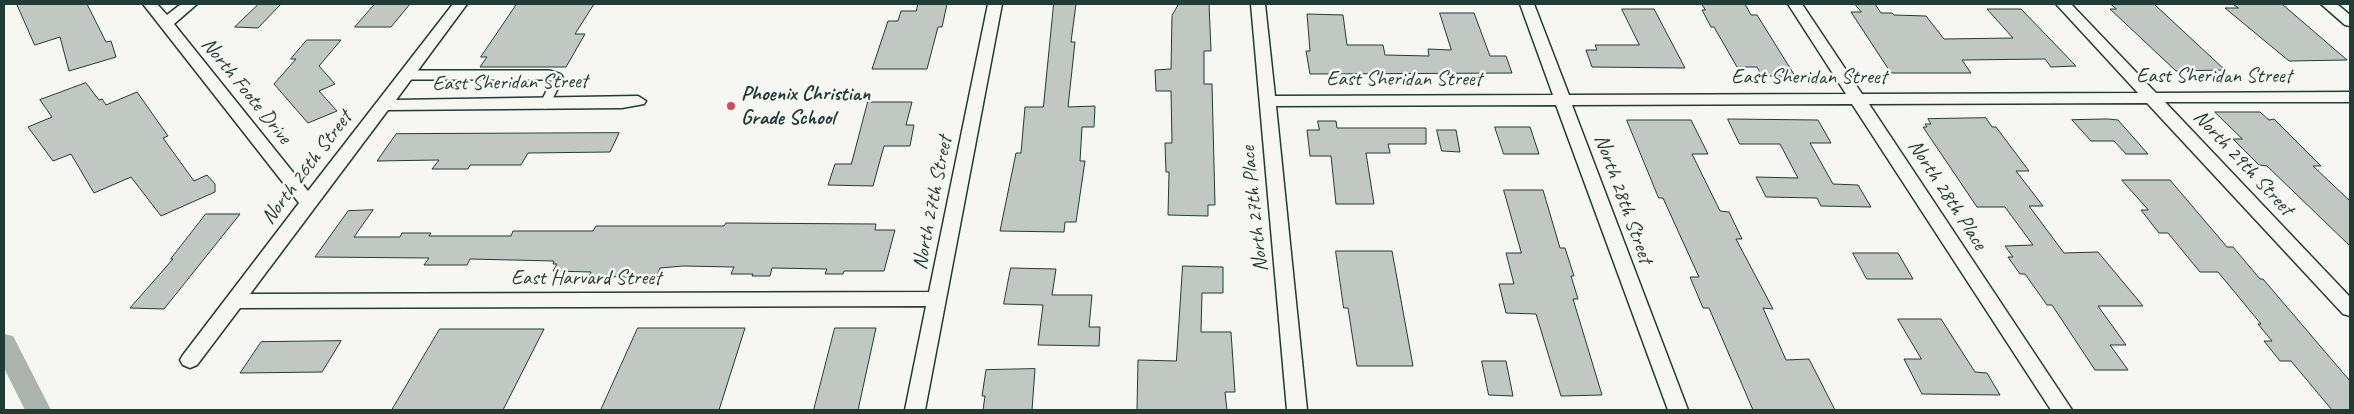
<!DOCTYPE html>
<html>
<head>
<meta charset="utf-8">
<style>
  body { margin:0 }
  #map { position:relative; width:2354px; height:414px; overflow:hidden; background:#f6f6f2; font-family:Caveat,sans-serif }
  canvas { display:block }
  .frame { position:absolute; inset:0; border:5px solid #1f3d34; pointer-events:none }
</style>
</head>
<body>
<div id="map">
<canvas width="2354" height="414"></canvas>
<div class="frame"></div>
</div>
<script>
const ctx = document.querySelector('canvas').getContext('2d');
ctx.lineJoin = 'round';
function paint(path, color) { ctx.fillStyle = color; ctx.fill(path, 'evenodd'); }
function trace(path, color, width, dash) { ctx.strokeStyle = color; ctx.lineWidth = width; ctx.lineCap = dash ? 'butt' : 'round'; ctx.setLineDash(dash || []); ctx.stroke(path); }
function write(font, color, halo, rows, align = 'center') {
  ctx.font = font + ' Caveat,sans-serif'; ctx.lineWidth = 5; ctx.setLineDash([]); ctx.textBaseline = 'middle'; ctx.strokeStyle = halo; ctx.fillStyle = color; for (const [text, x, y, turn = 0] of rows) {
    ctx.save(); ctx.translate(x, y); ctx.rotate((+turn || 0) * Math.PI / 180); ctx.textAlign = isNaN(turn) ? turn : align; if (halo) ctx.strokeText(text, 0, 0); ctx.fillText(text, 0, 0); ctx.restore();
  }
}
paint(new Path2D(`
  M4,334L13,336L51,410H25L4,368Z`), '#aab3ae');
const building = new Path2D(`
  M17,4H87L106,42L111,41L116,57L69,71L60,37L35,45Z
  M259,4H281L258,28L235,27Z
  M375,4H410L391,27H355Z
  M517,4H594L575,34H585L566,67H480L487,57H481Z
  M918,4H947L942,27H938L927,69H872L888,21H898L901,11H916Z
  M1054,4H1076L1071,42H1075L1068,107L1095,106L1094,127H1082L1080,161H1085L1076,222H1065L1064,232L1000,231L1016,153H1021L1025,107H1043Z
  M1179,4H1209L1211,51H1204V84H1212L1215,205H1208V216L1168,215L1169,172H1166L1165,143H1172L1171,91H1156L1155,70L1171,69L1172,16Z
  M1702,4H1745L1751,15H1757L1795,76H1762L1757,67H1737L1714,27H1711L1702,10H1705Z
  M1855,4H1875L1881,13H1892L1894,15L1926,16L1944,39L2013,38L1987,9H2021L2076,66L2051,67L2045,59L1962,60L1971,73H1891L1851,12H1861Z
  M2111,4H2154L2225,70L2176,71L2110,9H2116Z
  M2233,4H2282L2347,60L2289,61L2225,8H2238Z
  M1622,9H1654L1685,68L1592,67L1586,50H1597L1595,45H1639Z
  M1440,13H1474L1490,56H1506L1512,73L1310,74L1306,51H1310L1307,14L1343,15L1347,45H1383L1385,55L1429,56L1428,49L1451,50Z
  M307,40H341L319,66L335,84L319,91L337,111L308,123L274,84L296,59H291Z
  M86,83L99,100L102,99L106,105L137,92L168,136L163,138L194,181L207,175L215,184V192L161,216L131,177L94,193L71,154L53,161L28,127L52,117L40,100Z
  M868,102H912L906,125H914L910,146H884L873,186L828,185L835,164H851Z
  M2215,112H2260L2269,120L2274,119L2321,166H2313L2350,201V246L2267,166L2259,165L2233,139H2242Z
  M1986,118L1992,127H1996L2029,171H2016L2043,206H2029L2064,253L2098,252L2143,306H2098L2126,345H2110L2128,370H2095L2052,305H2047L2025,274H2020L2008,257H2013L2005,246L2033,245L2005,207H1977L1923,127H1927L1925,124H1931L1928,119Z
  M1728,119L1818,120L1831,143H1810L1833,184L1858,185L1871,207L1821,206L1817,198L1766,197L1756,177L1798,178L1780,144H1740Z
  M2108,119L2118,120L2148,154H2126L2114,141H2091L2072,120Z
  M1627,120H1691L1708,154H1692L1720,211L1729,212L1742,239H1736L1773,309L1763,308L1786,360L1809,359L1835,410H1753L1709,308H1703L1690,277H1699L1663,198H1659Z
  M1318,121H1336L1337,128H1426V144H1388L1390,153H1366L1374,204H1336L1331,156H1310L1307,130H1319Z
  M1495,127H1530L1539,154H1504Z
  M1437,130H1456L1460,152L1442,151Z
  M619,133L610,152L528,153L521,165H470L468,169H432L439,160L377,161L396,134Z
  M2122,180H2170L2227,247H2233L2260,279H2263L2350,381V410H2332L2291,361H2280L2264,341H2272L2258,324H2261L2218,272H2200L2168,233H2159L2141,210H2148Z
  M1504,190H1543L1560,248H1565L1574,276H1571L1578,299H1573L1602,395L1561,396L1536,314L1506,313L1499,284H1514L1506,253H1521Z
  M373,210L354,237H400L402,233H431L429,236H511L513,231H593L596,226H724L726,223L876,224L875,230H895L884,271H844L843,274H825L827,269L772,268L770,276H752L753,274H731L734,267L683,266L660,268L656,278L589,276L591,272L553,271L557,264H553L554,261L470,259L467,265H424L429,258L315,257L348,211Z
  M206,214H240L164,309L130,308L173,259H171Z
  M1336,251H1392L1413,366H1357L1348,308H1344Z
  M1853,253H1898L1913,279H1867Z
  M1183,266L1223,267V293H1202L1201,332H1231L1235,392H1225L1227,410H1137L1138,360L1176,361Z
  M1011,268L1056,269L1052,295H1092L1089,327H1100L1099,346L1038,345L1043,305L1004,304Z
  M1898,319H1941L1975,372L1987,373L2000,395L1922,394L1904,359H1921Z
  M638,328H745L719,410H601Z
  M835,328H876L858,410H814Z
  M440,329H544L503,410H392Z
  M341,341L322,372L240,373L261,342Z
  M1482,361H1506L1513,396L1489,395Z
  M1035,369L1032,410H983L985,396H982L986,370Z`);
paint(building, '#c1c8c3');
trace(building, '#1f3d34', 1);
const lane = new Path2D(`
  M405,75H549L558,78L545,104`);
const street = new Path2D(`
  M143,4H157L167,15L181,4H197L174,24L308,191L453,4H467L396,100L638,96L646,101L644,104L622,108L388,110L250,294L929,292L988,4H1002L925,410H905L926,306L240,308L197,365L190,368L183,365L180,360L183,355L299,203Z
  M1251,4H1265L1275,96L1553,95L1520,4H1534L1569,95L1846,94L1788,4H1802L1862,94L2138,93L2056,4H2071L2156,93L2350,92V102H2165L2350,297V316L2343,314L2147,103L1869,104L2072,410H2051L1852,104L1572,105L1688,410H1668L1556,105L1276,106L1307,410H1287Z
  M2321,4H2337L2350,15V26L2345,25Z`);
trace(lane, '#1f3d34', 12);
trace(street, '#1f3d34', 3);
trace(lane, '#f6f6f2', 9);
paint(street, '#f6f6f2');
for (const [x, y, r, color] of [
  [731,106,5,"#d1495b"]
]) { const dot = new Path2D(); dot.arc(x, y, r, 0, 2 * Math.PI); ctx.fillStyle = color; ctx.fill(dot); trace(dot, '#f6f6f2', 2); }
write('21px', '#1f3d34', '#f6f6f2', [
  ["East Sheridan Street",2214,76],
  ["East Sheridan Street",1809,77],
  ["East Sheridan Street",1404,79],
  ["East Sheridan Street",510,83,-1],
  ["North Foote Drive",246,91,51],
  ["North 29th Street",2243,163,47],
  ["North 26th Street",307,168,-53],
  ["North 28th Place",1947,195,57],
  ["North 28th Street",1623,199,70],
  ["North 27th Street",933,203,-79],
  ["North 27th Place",1255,209,-96],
  ["East Harvard Street",586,278]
]);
write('bold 21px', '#1f3d34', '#f6f6f2', [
  ["Phoenix Christian",741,94],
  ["Grade School",741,118]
], 'left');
</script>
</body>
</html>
